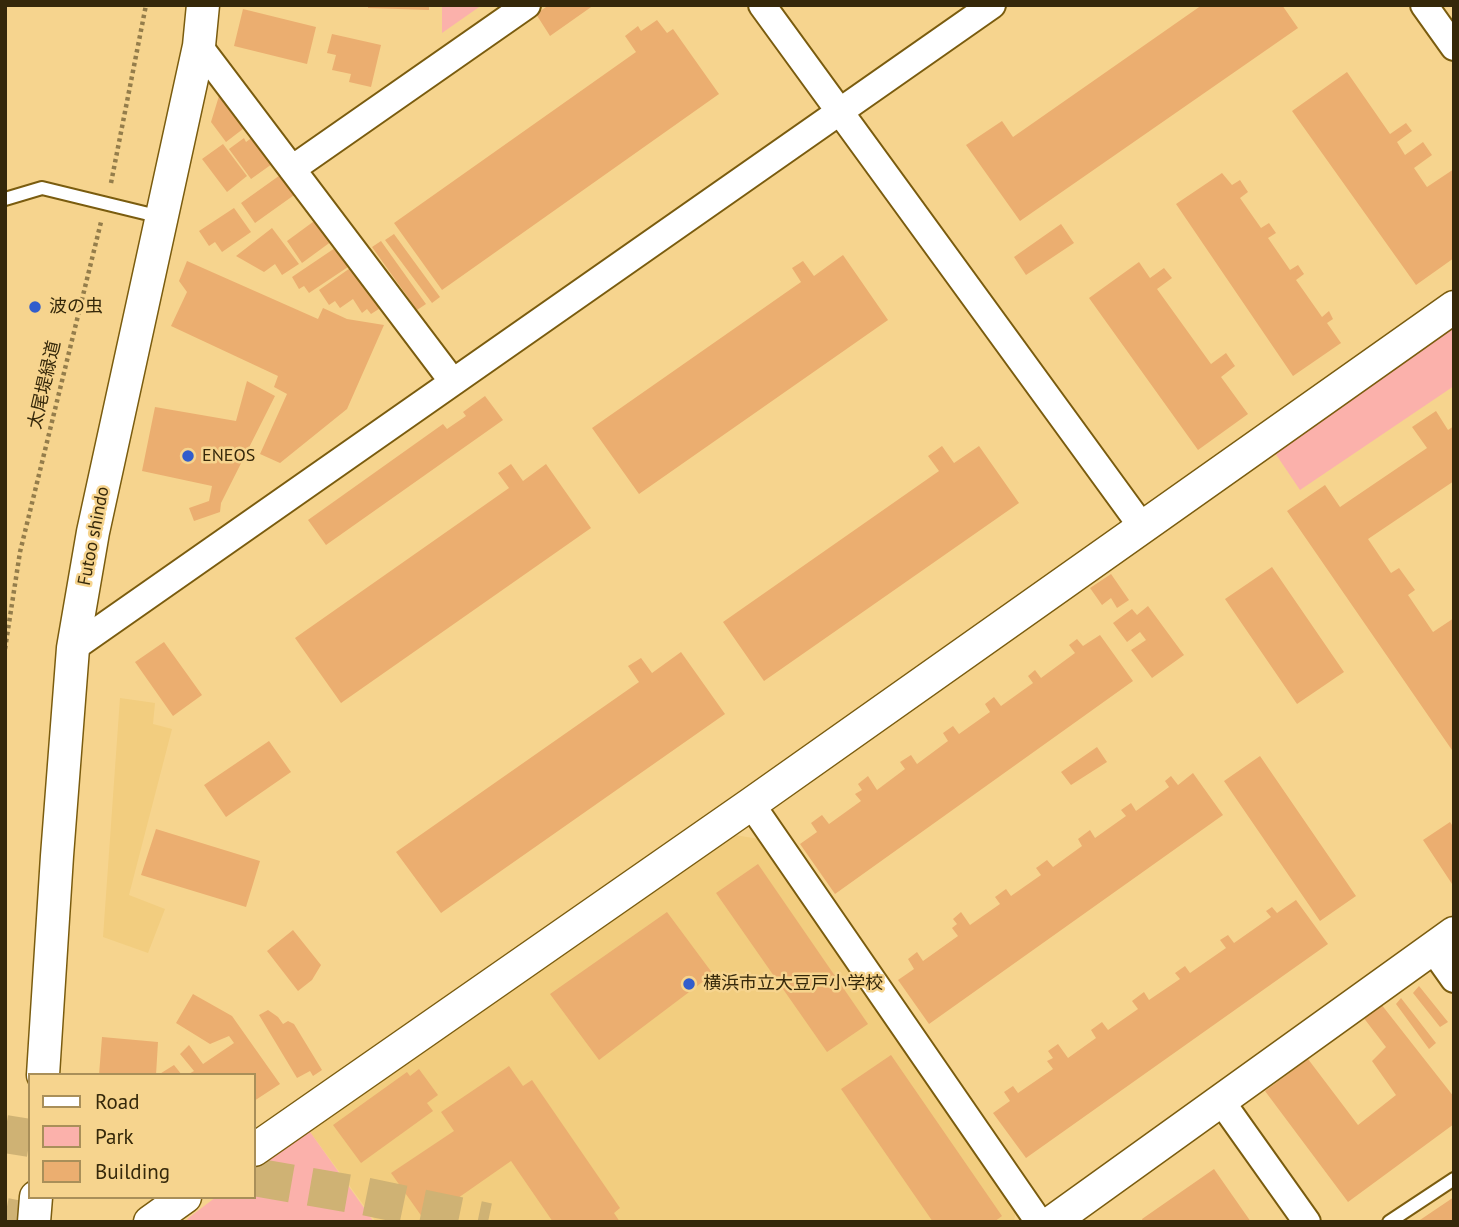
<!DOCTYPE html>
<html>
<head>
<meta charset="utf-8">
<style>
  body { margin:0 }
  #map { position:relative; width:1459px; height:1227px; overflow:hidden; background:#f6d48e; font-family:"PT Sans",sans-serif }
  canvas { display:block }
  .frame { position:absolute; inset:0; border:7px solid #35280a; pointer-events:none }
  .legend { position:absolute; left:28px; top:1073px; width:228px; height:126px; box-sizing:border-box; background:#f6d48e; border:2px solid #a98f59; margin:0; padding:9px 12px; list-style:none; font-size:21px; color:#35280a }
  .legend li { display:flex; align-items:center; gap:14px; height:35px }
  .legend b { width:35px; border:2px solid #a98f59 }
</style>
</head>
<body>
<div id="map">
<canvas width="1459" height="1227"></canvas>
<div class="frame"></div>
<ul class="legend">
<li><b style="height:9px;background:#fff"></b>Road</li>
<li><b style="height:19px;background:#fbb1ab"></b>Park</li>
<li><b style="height:19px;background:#ebae70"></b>Building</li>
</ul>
</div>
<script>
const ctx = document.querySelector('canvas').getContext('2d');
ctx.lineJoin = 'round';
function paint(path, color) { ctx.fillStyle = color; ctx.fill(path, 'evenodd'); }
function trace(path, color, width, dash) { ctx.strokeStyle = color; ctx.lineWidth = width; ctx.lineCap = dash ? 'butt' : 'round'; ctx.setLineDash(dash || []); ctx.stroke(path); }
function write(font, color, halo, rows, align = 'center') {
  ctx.font = font + ' "PT Sans","Noto Sans JP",sans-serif'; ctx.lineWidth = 5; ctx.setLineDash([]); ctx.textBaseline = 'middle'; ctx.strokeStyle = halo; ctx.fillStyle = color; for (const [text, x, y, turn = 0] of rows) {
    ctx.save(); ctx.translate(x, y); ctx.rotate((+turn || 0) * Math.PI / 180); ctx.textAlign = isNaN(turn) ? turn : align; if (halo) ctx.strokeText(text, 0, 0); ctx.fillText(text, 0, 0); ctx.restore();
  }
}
paint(new Path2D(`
  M120,698L155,703L153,724L172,729L129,895L165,909L148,953L103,937Z
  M735,835L759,839L1016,1208L1014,1222H376L308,1129Z`), '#f2cd7f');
paint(new Path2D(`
  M442,5H482L442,33Z
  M1454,323V386L1300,490L1275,453Z
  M308,1129L374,1222H189L187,1219L216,1197H254V1169Z`), '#fbb1ab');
paint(new Path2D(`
  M368,5H429V10L368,8Z
  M549,5H594L550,36L536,14Z
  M1202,5H1282L1298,28L1020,221L966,145L1002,121L1013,137Z
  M243,9L316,27L307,64L234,46Z
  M657,20L667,33L673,29L719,94L442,290L394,223L636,52L625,36L638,26L641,31Z
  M332,34L381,45L371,87L349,82L351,74L332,70L336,55L327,53Z
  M1347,72L1390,134L1406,123L1412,131L1397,142L1405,155L1423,142L1432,155L1414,168L1427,187L1454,169V258L1416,285L1292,111Z
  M227,89L252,122L226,142L211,122L219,96Z
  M258,133L272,164L251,179L229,149L244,138L246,142Z
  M223,144L247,176L227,192L202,159Z
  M283,173L297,193L255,223L241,203Z
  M1222,173L1232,185L1240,180L1248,192L1240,198L1261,228L1269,223L1276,233L1268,238L1290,270L1298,265L1304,274L1296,280L1322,317L1329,311L1333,319L1327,323L1341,343L1293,376L1176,204Z
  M234,208L251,232L222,252L215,242L209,246L199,231Z
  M317,219L332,241L302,263L287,241Z
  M1061,224L1074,243L1026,275L1014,257Z
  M272,228L299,264L282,275L275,264L264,272L236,256Z
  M394,234L440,297L432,303L385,240Z
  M381,241L426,304L417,310L372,247Z
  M335,248L348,267L309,293L304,286L299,289L292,277Z
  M843,255L888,320L639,494L592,428L801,282L792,268L803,261L814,276Z
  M187,261L318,319L323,308L347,319L384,325L347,409L280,463L260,454L287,394L274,387L278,376L171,326L187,292L179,281Z
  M1139,262L1150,278L1164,268L1172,278L1157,289L1211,364L1226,353L1235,366L1221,377L1248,414L1198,450L1089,298Z
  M353,266L382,307L371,314L367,309L362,313L353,299L340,308L335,301L329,305L319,290Z
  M247,381L275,396L221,503L220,512L194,521L189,508L209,501L212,486L142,471L155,407L236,421Z
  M485,396L503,420L326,545L308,520L443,424L447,429L466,416L463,412Z
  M1436,411L1448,430L1454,426V481L1368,539L1391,573L1399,568L1415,590L1408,595L1433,632L1454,618V753L1287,511L1325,485L1340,507L1427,448L1412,427Z
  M942,446L954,463L979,446L1019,503L764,681L723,622L939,471L928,456Z
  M511,464L523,481L546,464L591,528L341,703L295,638L509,488L498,473Z
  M1272,567L1344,672L1297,704L1225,599Z
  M1111,574L1129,600L1117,608L1111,598L1102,605L1090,588Z
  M1148,606L1184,655L1152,678L1131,650L1146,640L1140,632L1127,642L1113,623L1132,609L1137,615Z
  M1100,635L1133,681L835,894L800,844L817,832L811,823L822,815L829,824L861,801L855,794L862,790L858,784L868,776L877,790L905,769L900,762L911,755L917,764L948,741L943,733L953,726L959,734L990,712L985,704L994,697L1001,706L1033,683L1028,676L1035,670L1041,678L1075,653L1069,645L1077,639L1083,646Z
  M164,642L202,695L173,716L135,662Z
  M681,652L725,714L441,913L396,852L639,682L628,666L641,658L652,673Z
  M269,741L291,772L226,817L204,785Z
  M1097,747L1107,762L1071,785L1061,772Z
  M1260,756L1356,896L1320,921L1224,781Z
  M1193,773L1223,815L929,1024L898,980L914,969L908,959L917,952L923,961L958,936L952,928L957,924L953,919L961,912L970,925L1000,904L995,897L1006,889L1011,896L1041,875L1036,868L1047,860L1053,867L1082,846L1078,839L1090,830L1095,838L1126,816L1121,810L1131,803L1136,811L1169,787L1165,781L1171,776L1178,785Z
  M1450,822L1454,828V887L1423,840Z
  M156,829L260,861L246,907L141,875Z
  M758,864L868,1024L827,1052L716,893Z
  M1296,900L1328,944L1026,1158L993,1113L1010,1101L1004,1092L1013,1086L1018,1093L1053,1069L1047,1061L1053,1058L1048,1051L1058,1044L1068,1058L1096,1038L1091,1030L1102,1022L1108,1030L1138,1009L1132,1001L1144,992L1149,1000L1180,979L1175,973L1185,966L1190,973L1226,948L1220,940L1228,935L1234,943L1271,917L1266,911L1272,907L1277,913Z
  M667,912L713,974L599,1060L550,994Z
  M293,930L321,965L312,980L298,991L267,951Z
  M1419,986L1448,1022L1440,1027L1413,993Z
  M193,994L232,1016L280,1084L254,1101V1075H187L194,1071L180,1054L189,1045L203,1064L234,1043L229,1036L210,1044L176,1023Z
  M1401,998L1436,1043L1429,1049L1396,1004Z
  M1381,1004L1454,1097V1124L1348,1202L1265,1091L1308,1059L1358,1125L1396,1095L1372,1061L1386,1047L1363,1017Z
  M268,1010L278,1017L283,1024L288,1021L294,1024L322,1070L313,1076L310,1071L297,1078L259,1015Z
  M102,1037L158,1042L156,1075H99Z
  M891,1055L1002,1216L994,1222H933L841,1089Z
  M174,1065L182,1075H158Z
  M509,1066L523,1086L532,1080L620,1208L614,1213L620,1222H553L511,1161L425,1221L391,1173L454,1131L441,1112Z
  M419,1069L438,1095L427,1103L433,1111L361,1163L333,1125L407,1072L410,1076Z
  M1214,1169L1251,1222H1143L1142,1219Z
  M1454,1197V1222H1417Z`), '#ebae70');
trace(new Path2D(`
  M5,1134L30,1138
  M254,1177L363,1196L488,1222
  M5,1217L31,1222`), '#cfb274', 38, [38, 19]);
const service = new Path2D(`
  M5,199L42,188L161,217
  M1389,1222L1454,1179`);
const minor = new Path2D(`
  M762,5L1143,528
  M1424,5L1454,47
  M199,46L453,382
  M292,169L527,5
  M73,648L992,5
  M751,804L1039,1222
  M1432,948L1454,979
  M1221,1101L1307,1222`);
const tertiary = new Path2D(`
  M43,1075L57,856L73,648L93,532L199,46L203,5
  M254,1150L751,804L1454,307
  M34,1222L36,1197
  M150,1222L185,1197
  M1052,1222L1454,933`);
trace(service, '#7a5c0f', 16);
trace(minor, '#7a5c0f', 30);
trace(tertiary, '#7a5c0f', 35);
trace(new Path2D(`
  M111,183L146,5
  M5,649L20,552L101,222`), '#947d4b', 4.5, [3.5, 3.5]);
trace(service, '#fff', 12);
trace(minor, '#fff', 26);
trace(tertiary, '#fff', 32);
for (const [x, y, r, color] of [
  [35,307,7,"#325dcc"],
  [188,456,7,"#325dcc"],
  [689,984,7,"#325dcc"]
]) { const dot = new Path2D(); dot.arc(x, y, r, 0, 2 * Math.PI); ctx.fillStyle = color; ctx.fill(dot); trace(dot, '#f6d48e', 2.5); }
write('18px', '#35280a', '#f6d48e', [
  ["波の虫",49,307],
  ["ENEOS",202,456],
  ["横浜市立大豆戸小学校",703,984]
], 'left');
write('18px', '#35280a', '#f6d48e', [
  ["太尾堤緑道",45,385,-77],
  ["Futoo shindo",94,536,-79]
]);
</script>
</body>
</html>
